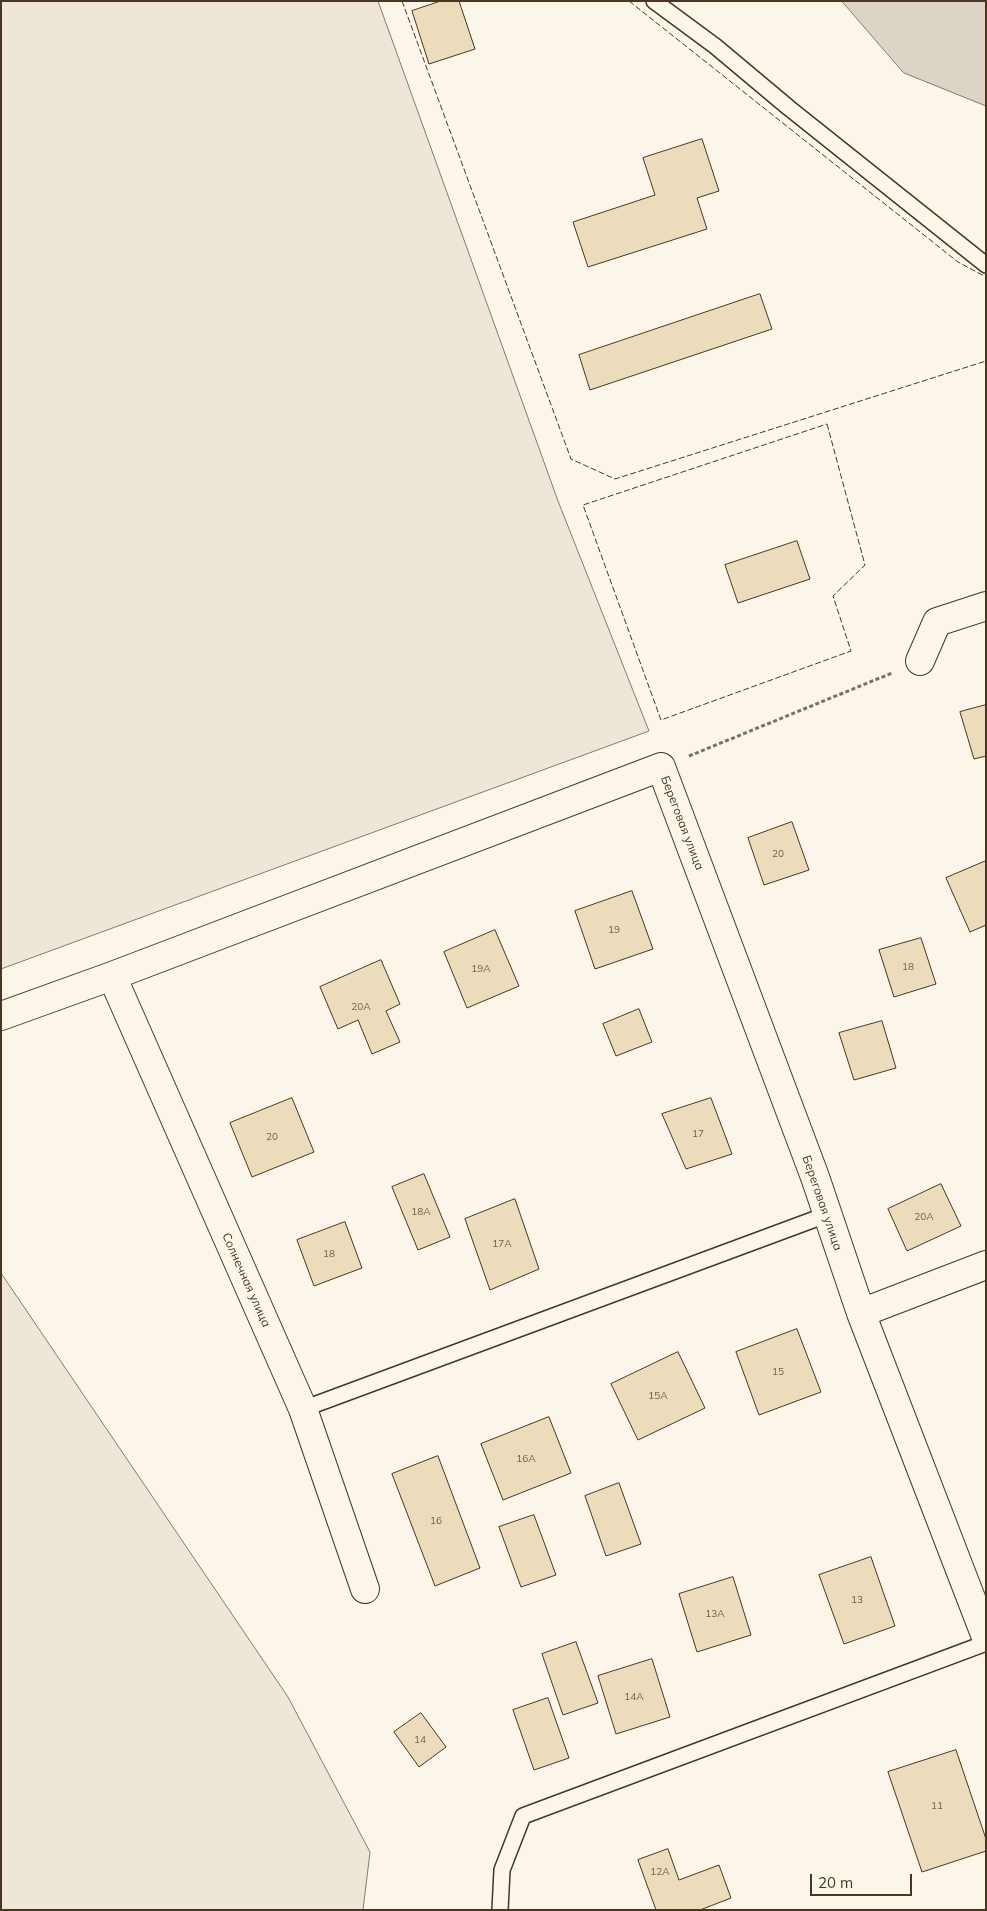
<!DOCTYPE html>
<html>
<head>
<meta charset="utf-8">
<style>
  body { margin:0 }
  #map { position:relative; width:987px; height:1911px; overflow:hidden; background:#fbf6e9; font-family:Mulish,sans-serif }
  canvas { display:block }
  .frame { position:absolute; inset:0; border:2px solid #4a3520; pointer-events:none }
  .scale { position:absolute; left:810px; top:1874px; width:102px; height:22px; box-sizing:border-box; border:2px solid #4a3520; border-top:0; padding-left:6px; font-size:15px; line-height:18px; white-space:nowrap; color:#4a3520; -webkit-text-stroke:4px #fbf6e9; paint-order:stroke }
</style>
</head>
<body>
<div id="map">
<canvas width="987" height="1911"></canvas>
<div class="frame"></div>
<div class="scale">20 m</div>
</div>
<script>
const ctx = document.querySelector('canvas').getContext('2d');
ctx.lineJoin = 'round';
function paint(path, color) { ctx.fillStyle = color; ctx.fill(path, 'evenodd'); }
function trace(path, color, width, dash) { ctx.strokeStyle = color; ctx.lineWidth = width; ctx.lineCap = dash ? 'butt' : 'round'; ctx.setLineDash(dash || []); ctx.stroke(path); }
function write(font, color, halo, rows, align = 'center') {
  ctx.font = font + ' Mulish,sans-serif'; ctx.lineWidth = 4; ctx.setLineDash([]); ctx.textBaseline = 'middle'; ctx.strokeStyle = halo; ctx.fillStyle = color; for (const [text, x, y, turn = 0] of rows) {
    ctx.save(); ctx.translate(x, y); ctx.rotate((+turn || 0) * Math.PI / 180); ctx.textAlign = isNaN(turn) ? turn : align; if (halo) ctx.strokeText(text, 0, 0); ctx.fillText(text, 0, 0); ctx.restore();
  }
}
const green = new Path2D(`
  M1,1H378L558,501L649,731L1,969Z
  M1,1273L288,1697L370,1852L363,1910H1Z`);
paint(green, '#ede6d9');
trace(green, '#887966', 1);
const water = new Path2D(`
  M842,1H986V106L904,73Z`);
paint(water, '#dcd4c6');
trace(water, '#887966', 1);
const building = new Path2D(`
  M441,1H459L475,49L429,64L412,11Z
  M702,139L719,191L697,198L707,229L588,267L573,222L655,195L643,158Z
  M760,294L772,329L590,390L579,355Z
  M797,541L810,579L738,603L725,565Z
  M986,705V756L974,759L960,712Z
  M792,822L809,870L764,885L748,838Z
  M986,861V925L970,932L946,878Z
  M632,891L653,949L595,969L575,911Z
  M495,930L519,986L467,1008L444,952Z
  M921,938L936,984L894,997L879,950Z
  M381,960L400,1004L386,1011L400,1042L372,1054L358,1020L338,1029L320,987Z
  M639,1009L652,1042L616,1056L603,1024Z
  M882,1021L896,1068L854,1080L839,1033Z
  M292,1098L314,1152L252,1177L230,1123Z
  M711,1098L732,1154L686,1169L662,1114Z
  M424,1174L450,1237L418,1250L392,1187Z
  M941,1184L961,1226L907,1251L888,1209Z
  M515,1199L539,1269L490,1290L465,1219Z
  M345,1222L362,1268L314,1286L297,1240Z
  M797,1329L821,1392L759,1415L736,1352Z
  M678,1352L705,1408L638,1440L611,1384Z
  M549,1417L571,1473L503,1500L481,1444Z
  M438,1456L480,1568L435,1586L392,1474Z
  M619,1483L641,1544L606,1556L585,1496Z
  M534,1515L556,1575L521,1587L499,1527Z
  M871,1557L895,1626L844,1644L819,1575Z
  M733,1577L751,1635L697,1652L679,1594Z
  M576,1642L598,1703L563,1715L542,1654Z
  M652,1659L670,1717L616,1734L598,1676Z
  M548,1698L569,1758L534,1770L513,1710Z
  M421,1713L446,1747L419,1767L394,1732Z
  M956,1750L986,1839V1851L922,1872L888,1772Z
  M668,1849L679,1880L719,1865L731,1898L700,1910H656L638,1860Z`);
paint(building, '#ecdcbc');
trace(building, '#4a3520', 1);
const lane = new Path2D(`
  M654,1L715,46L789,108L986,265
  M303,1409L826,1215
  M500,1910L502,1870L523,1816L986,1643`);
const street = new Path2D(`
  M920,661L937,622L986,606
  M112,976L303,1409L365,1589
  M1,1016L112,976L661,767L815,1177L861,1313L986,1637
  M861,1313L986,1265`);
trace(lane, '#4a3520', 18);
trace(street, '#4a3520', 30);
trace(new Path2D(`
  M689,756L892,673`), '#7f6f5c', 3, [4, 2.5]);
trace(lane, '#fbf6e9', 15);
trace(street, '#fbf6e9', 28);
trace(new Path2D(`
  M402,1L571,459L615,479L986,361
  M629,1L958,262L986,277
  M827,424L865,565L833,596L851,651L661,720L583,505Z`), '#4a3520', 1, [6, 2.5]);
write('10px', '#725f47', null, [
  ["20",778,854],
  ["19",614,930],
  ["18",908,967],
  ["19А",481,969],
  ["20А",361,1007],
  ["17",698,1134],
  ["20",272,1137],
  ["18А",421,1212],
  ["20А",924,1217],
  ["17А",502,1244],
  ["18",329,1254],
  ["15",778,1372],
  ["15А",658,1396],
  ["16А",526,1459],
  ["16",436,1521],
  ["13",857,1600],
  ["13А",715,1614],
  ["14А",634,1697],
  ["14",420,1740],
  ["11",937,1806],
  ["12А",660,1872]
]);
write('12px', '#4a3520', '#fbf6e9', [
  ["Береговая улица",682,823,69],
  ["Береговая улица",822,1203,71],
  ["Солнечная улица",246,1280,66]
]);
</script>
</body>
</html>
